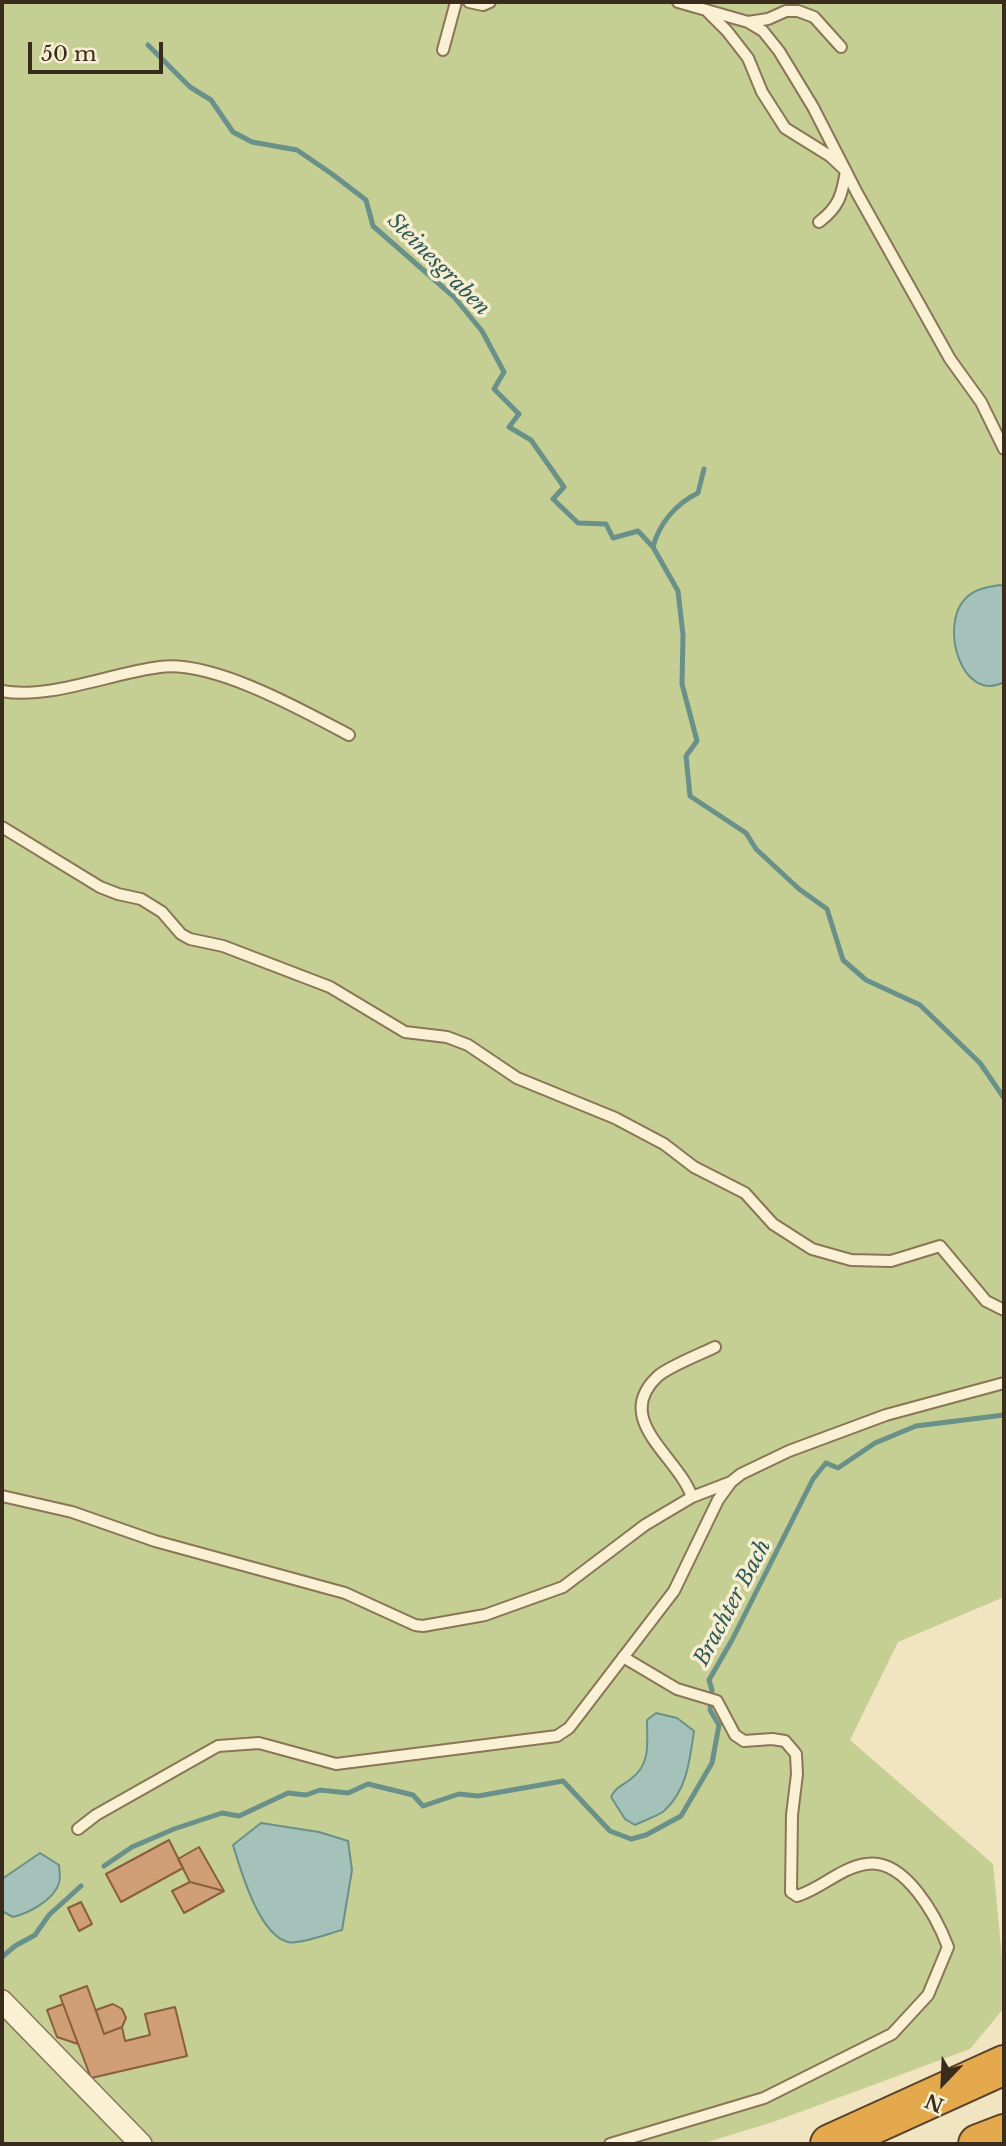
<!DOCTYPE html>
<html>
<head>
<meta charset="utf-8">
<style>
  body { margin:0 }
  #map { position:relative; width:1006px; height:2146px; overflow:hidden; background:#f0e4c1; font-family:"Libre Baskerville",serif }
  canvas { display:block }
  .frame { position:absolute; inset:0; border:4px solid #392c1d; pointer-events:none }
  .north { position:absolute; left:908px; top:2048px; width:70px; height:70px; -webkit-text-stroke:5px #f7eed1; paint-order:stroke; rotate:203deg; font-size:19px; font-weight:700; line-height:28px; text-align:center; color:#392c1d }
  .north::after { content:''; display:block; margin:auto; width:24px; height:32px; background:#392c1d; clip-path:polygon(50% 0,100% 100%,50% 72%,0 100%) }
  .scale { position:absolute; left:28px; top:42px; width:135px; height:32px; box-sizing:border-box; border:4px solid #392c1d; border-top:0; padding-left:9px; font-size:21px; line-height:24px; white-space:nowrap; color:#392c1d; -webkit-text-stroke:5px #f7eed1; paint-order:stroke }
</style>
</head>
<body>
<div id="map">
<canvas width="1006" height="2146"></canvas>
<div class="frame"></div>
<div class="north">N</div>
<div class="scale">50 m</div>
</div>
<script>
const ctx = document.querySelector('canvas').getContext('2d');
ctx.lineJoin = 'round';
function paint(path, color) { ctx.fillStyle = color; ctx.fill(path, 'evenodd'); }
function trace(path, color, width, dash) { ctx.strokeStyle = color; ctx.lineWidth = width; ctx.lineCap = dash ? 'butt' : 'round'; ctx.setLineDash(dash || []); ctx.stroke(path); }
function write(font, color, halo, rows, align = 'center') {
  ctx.font = font + ' "Libre Baskerville",serif'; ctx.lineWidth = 7; ctx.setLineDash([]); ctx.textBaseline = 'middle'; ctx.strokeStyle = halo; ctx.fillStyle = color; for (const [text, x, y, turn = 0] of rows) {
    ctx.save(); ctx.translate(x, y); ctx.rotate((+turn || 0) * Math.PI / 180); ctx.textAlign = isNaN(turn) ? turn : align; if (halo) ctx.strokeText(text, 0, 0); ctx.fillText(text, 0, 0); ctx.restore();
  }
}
paint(new Path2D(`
  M2,2H1004V1597L898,1642L850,1740L993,1864L1004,1978V2008L970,2049L773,2122L701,2144H2Z`), '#c5cf94');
const water = new Path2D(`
  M1000,585L1004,586V682C962,704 939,626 965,599C974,589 987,587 1000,585Z
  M656,1713L677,1718L694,1731C690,1759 687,1790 665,1810C661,1815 642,1821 635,1825L625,1819L611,1797C615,1787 624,1785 632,1778C651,1763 647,1743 647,1720Z
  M261,1823L319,1832L348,1841L352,1870L342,1930C330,1933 299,1945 288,1942C259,1935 241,1871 233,1845Z
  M40,1853L59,1865C59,1870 61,1878 59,1883C54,1900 29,1913 13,1917L2,1911V1879Z`);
paint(water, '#a4c2ba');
trace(water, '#6a9189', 2);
trace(new Path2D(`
  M148,45L190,87L211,100L233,132L252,142L297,150L332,174L366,200L373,226L454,297L482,331L504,372L494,389L519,414L509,427L531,440L564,487L553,499L578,523L606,524L613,538L638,531L653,547L678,591L683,635L682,684L697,741L686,756L690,796L746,833L756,849L799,889L827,909L843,960L866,980L920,1005L980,1063L1004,1098
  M653,547C659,523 677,503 698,493L704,469
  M104,1866L132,1847L174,1829L222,1813L239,1816L288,1793L306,1795L320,1790L348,1793L368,1784L413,1795L423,1806L459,1794L478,1796L563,1781L610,1831L631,1839L646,1835L681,1816L712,1763L719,1725L710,1710L712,1690L709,1680L732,1640L813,1479L826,1463L838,1468L875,1443L916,1426L1004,1415
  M2,1957L15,1946L35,1935L49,1915L81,1886`), '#6a9189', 5);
const building = new Path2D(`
  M169,1840L183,1868L121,1902L106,1874Z
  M199,1847L224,1891L190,1882L178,1859Z
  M190,1882L224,1891L184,1913L172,1891Z
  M81,1902L92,1924L79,1931L68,1908Z
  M87,1986L104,2034L122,2027L125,2041L150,2035L145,2014L175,2007L187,2056L91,2078L60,1996Z
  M63,2004L78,2044L57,2037L47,2010Z
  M113,2004L122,2009L126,2018L122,2027L104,2034L96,2010Z`);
paint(building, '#d09f75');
trace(building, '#8b5f3c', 2);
const service = new Path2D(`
  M469,2L483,5L490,2
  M678,2L748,22L763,31L779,51L813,107L857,193L950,359L981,402L1004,449
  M708,12L727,31L748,58L762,92L785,128L830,156L846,171C842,195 839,207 819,222
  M748,22L768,19L786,11H798L814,17L841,47
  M443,50L456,2
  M2,691C49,700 111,673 160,667C213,660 302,710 349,735
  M2,827L100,887L118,894L141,899L162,912L181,934L190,939L223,946L330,987L405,1032L447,1037L468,1045L517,1078L615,1118L664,1144L694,1167L745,1193L773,1224L812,1249L851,1260L891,1261L940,1246L986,1301L1004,1310
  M2,1496L72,1512L155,1541L345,1593L415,1625L423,1626L485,1615L563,1587L645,1525L692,1497L731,1482
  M692,1497C678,1456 612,1420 657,1377C667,1367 701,1354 715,1347
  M78,1829L96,1815L218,1746L259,1743L336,1764L557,1736L569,1728L674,1591L718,1500L731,1482L741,1474L789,1451L886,1415L1004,1383
  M610,2144L764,2098L892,2034L928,1995L948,1947C937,1918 905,1857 866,1864C840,1868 821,1889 797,1896L791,1892L792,1815L797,1774L796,1754L785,1741L772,1739L744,1741L735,1735L717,1701L677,1689L623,1657`);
const minor = new Path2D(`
  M2,2001L141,2144`);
const motorway = new Path2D(`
  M830,2144L1004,2065
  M978,2144L1004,2134`);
trace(service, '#8a7557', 14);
trace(minor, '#8a7557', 24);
trace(motorway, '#58422c', 42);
trace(service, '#faf1d4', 10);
trace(minor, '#faf1d4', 21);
trace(motorway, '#e4a84d', 38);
write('italic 21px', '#2b5a59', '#f7eed1', [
  ["Steinesgraben",438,265,45],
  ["Brachter Bach",733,1603,-62]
]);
</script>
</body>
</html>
